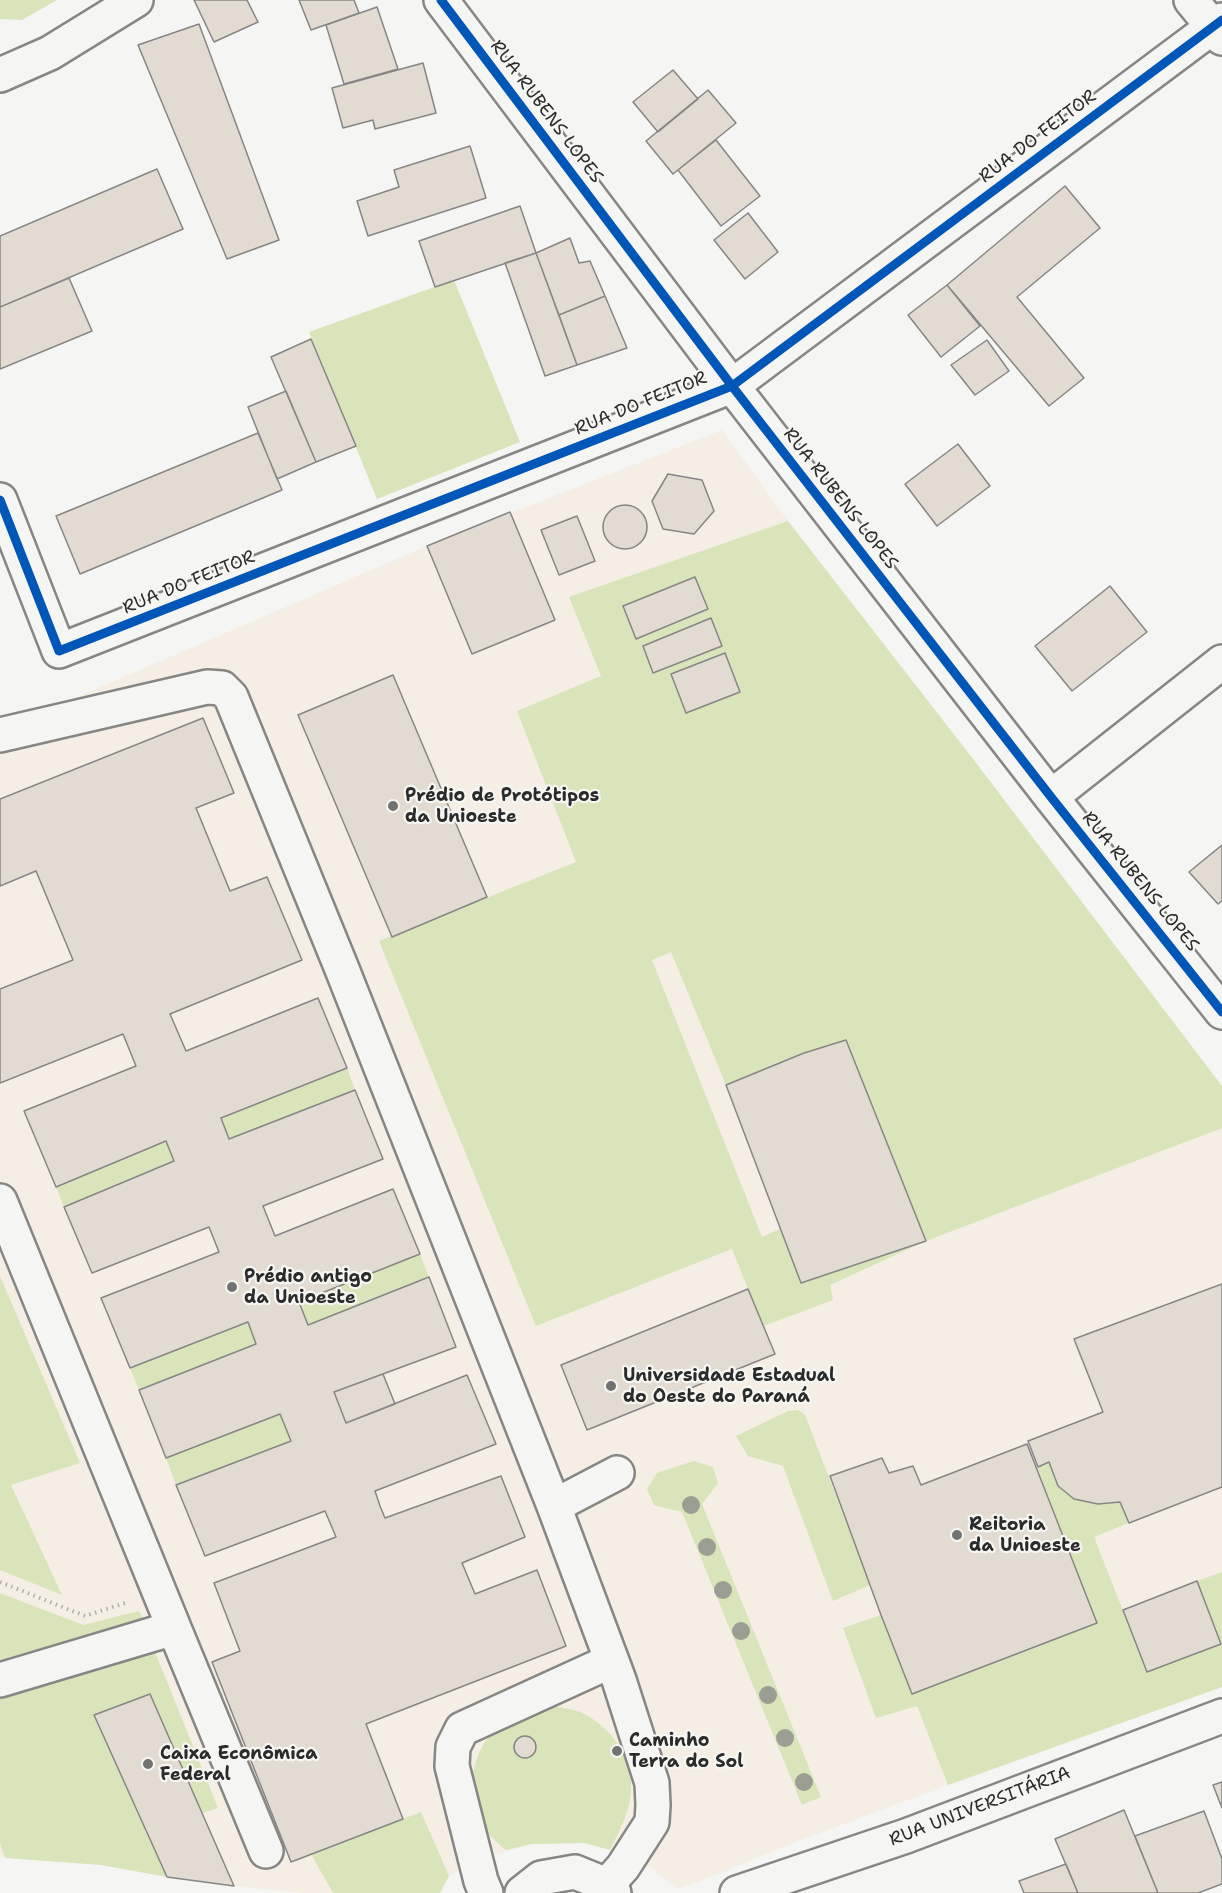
<!DOCTYPE html>
<html>
<head>
<meta charset="utf-8">
<style>
  body { margin:0 }
  canvas { display:block; background:#f5f5f3 }
</style>
</head>
<body>
<canvas width="1222" height="1893"></canvas>
<script>
const ctx = document.querySelector('canvas').getContext('2d');
ctx.lineJoin = 'round';
function paint(path, color) { ctx.fillStyle = color; ctx.fill(path, 'evenodd'); }
function trace(path, color, width, dash) { ctx.strokeStyle = color; ctx.lineWidth = width; ctx.lineCap = dash ? 'butt' : 'round'; ctx.setLineDash(dash || []); ctx.stroke(path); }
function write(font, color, halo, rows, align = 'center') {
  ctx.font = font + ' "Shantell Sans",sans-serif'; ctx.lineWidth = 4.5; ctx.setLineDash([]); ctx.textBaseline = 'middle'; ctx.strokeStyle = halo; ctx.fillStyle = color; for (const [text, x, y, turn = 0] of rows) {
    ctx.save(); ctx.translate(x, y); ctx.rotate((+turn || 0) * Math.PI / 180); ctx.textAlign = isNaN(turn) ? turn : align; if (halo) ctx.strokeText(text, 0, 0); ctx.fillText(text, 0, 0); ctx.restore();
  }
}
paint(new Path2D(`
  M722,430L788,521L970,755L1222,1086V1687L897,1804L783,1847L724,1872L677,1889L650,1867L610,1850L584,1843L532,1844L481,1858L449,1876L440,1893H305L234,1886L101,1865L0,1857V721L19,722L427,546Z`), '#f4eee4');
paint(new Path2D(`
  M0,0H57L22,20L0,19Z
  M454,280L520,442L377,499L309,332Z
  M788,521L970,755L1222,1086V1128L926,1241L830,1285L833,1300L763,1326L732,1249L536,1326L379,941L576,862L517,711L601,676L569,597ZM695,577L708,609L636,638ZM711,619L722,646L653,672L643,645ZM725,653L740,692L686,713L671,674ZM671,952L726,1085L804,1053L846,1040L925,1241L801,1283L780,1229L762,1237L652,960Z
  M347,1068L355,1090L229,1139L221,1118Z
  M166,1141L174,1161L64,1207L56,1187Z
  M420,1254L429,1277L308,1325L299,1302Z
  M0,1276L80,1463L11,1485L62,1595L0,1570Z
  M248,1322L256,1344L139,1390L130,1368Z
  M798,1410L805,1415L870,1585L833,1601L783,1466L748,1456L736,1436L788,1411Z
  M280,1414L291,1441L176,1485L166,1458Z
  M694,1461L713,1467L718,1483L702,1504L821,1797L802,1805L682,1512L654,1505L647,1489L657,1473Z
  M1049,1462C1052,1469 1053,1479 1058,1485C1071,1505 1099,1504 1120,1502L1129,1523L1094,1537L1147,1672L1221,1644L1197,1581L1222,1572V1687L948,1785L917,1706L876,1718L843,1628L881,1615L913,1694L1097,1623L1039,1472L1038,1467Z
  M0,1593L83,1625L139,1611L146,1626L0,1664Z
  M151,1642L218,1808L202,1813L150,1695L94,1715L167,1877L101,1865L5,1858L0,1843V1690Z
  M553,1706C561,1708 572,1709 580,1712C611,1726 634,1758 631,1793C629,1813 619,1832 610,1850L584,1843L532,1844L506,1850C495,1841 485,1832 479,1818C463,1787 475,1742 504,1722C519,1712 536,1709 553,1706Z
  M421,1812L449,1876L440,1893H333L311,1854Z`), '#dae4ba');
const building = new Path2D(`
  M194,0H247L258,22L214,42Z
  M299,0H354L359,13L311,30Z
  M377,7L398,69L344,84L326,25Z
  M199,24L279,240L227,259L138,45Z
  M423,63L436,113L375,129L373,120L343,128L332,88Z
  M673,70L698,99L658,132L633,102Z
  M708,90L736,123L673,174L646,141Z
  M716,140L760,196L721,226L678,170Z
  M470,146L486,198L368,236L357,201L399,187L394,170Z
  M157,169L183,229L0,307V236Z
  M1065,186L1100,228L1017,297L1084,378L1049,406L947,285Z
  M520,206L536,253L435,287L419,241Z
  M748,213L778,252L745,279L714,240Z
  M570,238L579,263L590,261L605,296L559,315L536,253Z
  M536,253L577,365L545,376L505,263Z
  M69,278L92,331L0,369V307Z
  M947,285L980,326L941,357L908,315Z
  M605,296L627,348L577,365L559,315Z
  M311,339L356,446L316,462L271,357Z
  M987,340L1009,371L975,395L951,365Z
  M286,391L316,462L277,479L248,407Z
  M258,433L282,490L80,574L56,516Z
  M958,444L990,486L937,526L905,484Z
  M668,474L702,480L714,511L694,534L663,529L652,501Z
  M603 527a22 22 0 1 1 44 0a22 22 0 1 1-44 0Z
  M510,512L555,620L472,654L427,546Z
  M577,516L595,561L559,575L541,530Z
  M695,577L708,609L636,639L623,606Z
  M1110,586L1147,632L1072,691L1035,646Z
  M711,618L722,646L653,673L643,646Z
  M725,653L740,692L686,713L671,674Z
  M393,675L487,897L392,937L298,715Z
  M203,718L234,793L196,808L230,891L267,877L302,960L170,1014L186,1051L318,998L347,1068L221,1118L229,1139L355,1090L383,1159L263,1206L275,1236L393,1189L420,1254L299,1302L308,1325L429,1277L456,1347L334,1392L346,1423L467,1375L496,1444L375,1491L380,1506L385,1518L501,1476L525,1537L462,1563L475,1594L537,1570L566,1646L366,1724L403,1819L291,1862L212,1662L240,1651L214,1583L336,1537L325,1511L205,1556L176,1485L291,1441L280,1414L166,1458L139,1390L256,1344L248,1322L130,1368L101,1298L219,1252L209,1227L92,1273L64,1207L174,1161L166,1141L56,1187L24,1111L136,1066L123,1034L0,1083V989L73,960L36,871L0,886V799Z
  M1222,845V901L1218,904L1189,872Z
  M846,1040L926,1241L801,1283L726,1085L804,1053Z
  M1222,1284V1487L1129,1523L1120,1502L1098,1504L1074,1499L1058,1486L1049,1462L1038,1467L1028,1441L1103,1412L1074,1339Z
  M748,1289L775,1354L587,1430L561,1365Z
  M383,1374L395,1404L346,1423L334,1392Z
  M1027,1444L1097,1623L912,1694L881,1615L830,1476L882,1458L889,1473L913,1466L921,1485Z
  M1197,1581L1221,1644L1147,1672L1123,1610Z
  M150,1694L202,1813L234,1886L167,1877L94,1715Z
  M514 1747a11 11 0 1 1 22 0a11 11 0 1 1-22 0Z
  M1222,1782V1808L1213,1785Z
  M1124,1810L1158,1893H1078L1055,1839Z
  M1204,1811L1222,1859V1884L1198,1893H1158L1135,1836Z
  M1066,1864L1078,1893H1024L1019,1881Z`);
paint(building, '#e2dbd2');
trace(building, '#868685', 1.5);
const minor = new Path2D(`
  M441,0L732,386L1051,797L1222,1012
  M1191,0L1222,38
  M0,75L50,53L136,0
  M0,500L59,651L732,386L1222,20
  M0,735L207,687L222,688L231,697L342,969L554,1506L619,1680L652,1783L653,1805L652,1822L623,1867L607,1885
  M1051,797L1222,662
  M0,1201L174,1628L0,1680
  M554,1506L617,1473
  M174,1628L266,1851
  M486,1893L481,1881L452,1766L453,1747L462,1729L611,1661
  M737,1893L906,1836L1222,1716`);
const major = new Path2D(`
  M522,1893L541,1878L575,1872L607,1885L614,1893`);
trace(minor, '#868685', 38);
trace(major, '#868685', 38);
trace(new Path2D(`
  M0,1582L85,1616L128,1602`), '#b0b0af', 4, [1.5, 4.5]);
trace(minor, '#f5f5f3', 33);
trace(major, '#f5f5f3', 33);
trace(new Path2D(`
  M441,0L732,386L1051,797L1222,1012
  M0,500L59,651L732,386L1222,20`), '#0057b8', 9);
ctx.fillStyle = '#9b9e92';
for (const [x, y] of [
  [691,1505],
  [707,1547],
  [723,1590],
  [741,1631],
  [768,1695],
  [785,1738],
  [804,1782]
]) { ctx.beginPath(); ctx.arc(x, y, 9, 0, 2 * Math.PI); ctx.fill(); }
for (const [x, y, r, color] of [
  [393,806,6,"#727271"],
  [232,1287,6,"#727271"],
  [611,1386,6,"#727271"],
  [957,1535,6,"#727271"],
  [617,1751,6,"#727271"],
  [148,1764,6,"#727271"]
]) { const dot = new Path2D(); dot.arc(x, y, r, 0, 2 * Math.PI); ctx.fillStyle = color; ctx.fill(dot); trace(dot, '#f6f6f2', 2); }
write('18px', '#2b2b2b', '#f6f6f2', [
  ["RUA RUBENS LOPES",546,112,53],
  ["RUA DO FEITOR",1038,137,-37],
  ["RUA DO FEITOR",641,404,-22],
  ["RUA RUBENS LOPES",840,499,52],
  ["RUA DO FEITOR",189,583,-22],
  ["RUA RUBENS LOPES",1140,882,51],
  ["RUA UNIVERSITÁRIA",980,1807,-21]
]);
write('bold 18px', '#2b2b2b', '#f6f6f2', [
  ["Prédio de Protótipos",405,796],
  ["da Unioeste",405,817],
  ["Prédio antigo",244,1277],
  ["da Unioeste",244,1298],
  ["Universidade Estadual",623,1376],
  ["do Oeste do Paraná",623,1397],
  ["Reitoria",969,1525],
  ["da Unioeste",969,1546],
  ["Caminho",629,1741],
  ["Terra do Sol",629,1762],
  ["Caixa Econômica",160,1754],
  ["Federal",160,1775]
], 'left');
</script>
</body>
</html>
